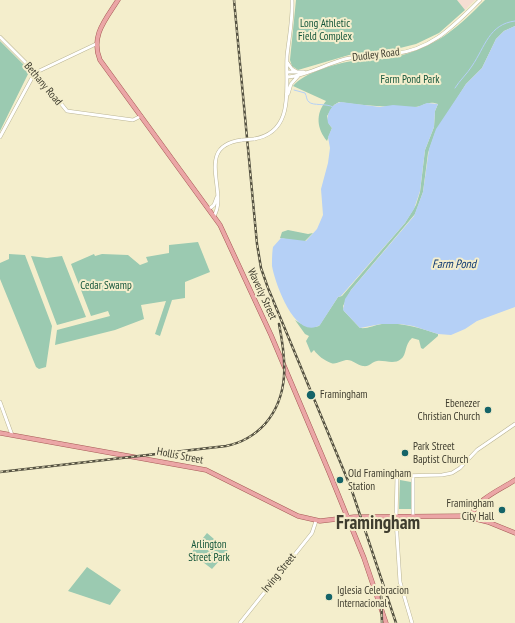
<!DOCTYPE html>
<html>
<head>
<meta charset="utf-8">
<style>
  body { margin:0 }
  canvas { display:block; background:#f4eecc }
</style>
</head>
<body>
<canvas width="515" height="623"></canvas>
<script>
const ctx = document.querySelector('canvas').getContext('2d');
ctx.lineJoin = 'round';
function paint(path, color) { ctx.fillStyle = color; ctx.fill(path, 'evenodd'); }
function trace(path, color, width, dash) { ctx.strokeStyle = color; ctx.lineWidth = width; ctx.lineCap = dash ? 'butt' : 'round'; ctx.setLineDash(dash || []); ctx.stroke(path); }
function write(font, color, halo, rows, align = 'center') {
  ctx.font = font + ' "PT Sans Narrow",sans-serif'; ctx.lineWidth = 4; ctx.setLineDash([]); ctx.textBaseline = 'middle'; ctx.strokeStyle = halo; ctx.fillStyle = color; for (const [text, x, y, turn = 0] of rows) {
    ctx.save(); ctx.translate(x, y); ctx.rotate((+turn || 0) * Math.PI / 180); ctx.textAlign = isNaN(turn) ? turn : align; if (halo) ctx.strokeText(text, 0, 0); ctx.fillText(text, 0, 0); ctx.restore();
  }
}
paint(new Path2D(`
  M457,0H475L465,10Z`), '#f5ded2');
paint(new Path2D(`
  M296,0H457L465,10L439,33L416,44L388,51L349,55L298,70L292,66L290,60Z
  M485,0H515V26L504,31L496,39L482,68L466,84L435,133L428,153L423,192L415,214L351,290L343,306L344,311L360,328C368,329 374,325 382,324C401,322 419,328 438,334V336L423,349L421,348L419,340L412,338C404,345 407,355 401,359C394,365 385,360 377,361C371,362 370,367 363,366C357,365 352,359 346,360C340,361 336,365 331,363C325,361 317,355 314,350L311,353L306,341L309,336L305,334L295,320C303,325 310,329 319,326L338,297L342,296L405,223L416,205L420,192L425,150L434,127L435,111L438,104C427,100 423,107 415,107C390,107 363,106 339,102L334,105L327,116L329,124L332,128L327,141C317,129 315,114 326,101L293,86C304,72 339,63 357,60C372,58 388,60 403,55C441,43 457,28 485,0Z
  M0,41L27,68L29,72L0,131Z
  M288,230L308,234L313,233L304,242L280,238L282,232Z
  M198,242L210,272L185,282V298L172,300L160,336L155,334L166,301L141,305L144,319L115,330L55,345L57,330L110,316L108,311L91,316L71,264L94,254L95,256L102,254L128,255L140,265L148,262L146,257L169,253V245Z
  M9,254L25,255L52,326L46,367L39,369L36,367L0,279V263L9,259Z
  M31,256L47,258L62,256L86,317L57,325Z
  M400,480L411,482V509H399Z
  M207,533L228,551L212,569L191,553Z
  M87,567L121,590L110,605L68,591Z`), '#9bcab1');
paint(new Path2D(`
  M515,26V307L477,321L465,329L451,335L438,334L413,326L400,324H381L360,328L343,310L345,299L351,290L414,216L423,192L429,149L436,129L466,84L482,68L496,39L504,31Z
  M341,102L380,107L393,105L417,107L427,103L438,104L435,111L434,127L425,150L420,191L414,209L405,223L341,296L338,297L320,325C295,341 275,283 272,266C272,261 272,253 273,247L281,238L306,241L317,229L323,215L321,189L328,163L330,148L328,137L332,128L328,123C326,114 331,104 341,102Z`), '#b5d0f6');
trace(new Path2D(`
  M455,88C460,80 467,74 472,66C485,47 489,24 515,21
  M294,90L305,93C307,96 306,100 309,102C313,106 326,103 333,107`), '#b5d0f6', 1);
const minor = new Path2D(`
  M0,37L36,73L67,111L133,120L141,116
  M287,62L292,69L297,72
  M287,72H304
  M287,77C306,76 326,64 345,59C361,55 377,57 394,54C433,49 453,26 480,0
  M288,94L291,84L299,75
  M0,137L33,76L39,71L96,44
  M254,139C296,132 285,86 287,56C289,37 293,19 292,0
  M209,209L214,205L217,197
  M214,216C229,192 193,146 242,140
  M0,402L12,435
  M413,516V476
  M240,623L312,533L316,521
  M412,623L400,582L396,520L397,476L442,475L452,473L460,468L477,450L515,424`);
const major = new Path2D(`
  M118,0C106,19 90,36 100,60L220,225L271,335L329,472L364,558L386,623
  M0,433L206,470L298,516L320,521L354,517L464,516L488,522L515,533
  M471,517C476,499 500,490 515,480`);
trace(minor, '#bbb595', 4);
trace(major, '#a65b56', 5);
trace(minor, '#fff', 3);
trace(major, '#eba6a6', 4);
const rail = new Path2D(`
  M234,0L257,244L261,268L268,288L351,488L396,623
  M0,472L226,446C241,443 254,436 265,424C290,395 286,359 279,324
  M381,590L382,623`);
trace(rail, '#545141', 2.5);
trace(rail, '#f4eecc', 1, [3]);
const minorBridge = new Path2D(`
  M242,140L254,139`);
trace(minorBridge, '#bbb595', 4, []);
trace(minorBridge, '#fff', 3);
for (const [x, y, r, color] of [
  [311,395,5,"#156468"],
  [488,410,4,"#156468"],
  [405,453,4,"#156468"],
  [340,480,4,"#156468"],
  [502,510,4,"#156468"],
  [329,597,4,"#156468"]
]) { const dot = new Path2D(); dot.arc(x, y, r, 0, 2 * Math.PI); ctx.fillStyle = color; ctx.fill(dot); trace(dot, '#f4eecc', 1.5); }
write('11px', '#14553a', '#f4eecc', [
  ["Long Athletic",325,24],
  ["Field Complex",325,37],
  ["Farm Pond Park",410,80],
  ["Cedar Swamp",106,286],
  ["Arlington",209,545],
  ["Street Park",209,558]
]);
write('11px', '#3f3d2f', '#f4eecc', [
  ["Dudley Road",376,55,-7],
  ["Bethany Road",43,84,50],
  ["Waverly Street",262,294,65],
  ["Hollis Street",180,456,11],
  ["Irving Street",279,573,-51]
]);
write('11px', '#3f3d2f', '#f4eecc', [
  ["Framingham",320,395],
  ["Ebenezer",480,404,"right"],
  ["Christian Church",480,417,"right"],
  ["Park Street",413,447],
  ["Baptist Church",413,460],
  ["Old Framingham",348,474],
  ["Station",348,487],
  ["Framingham",494,504,"right"],
  ["City Hall",494,517,"right"],
  ["Iglesia Celebracion",337,591],
  ["Internacional",337,604]
], 'left');
write('italic 12px', '#113b72', '#f4eecc', [
  ["Farm Pond",454,265]
]);
write('bold 19px', '#3f3d2f', '#f4eecc', [
  ["Framingham",378,524]
]);
</script>
</body>
</html>
